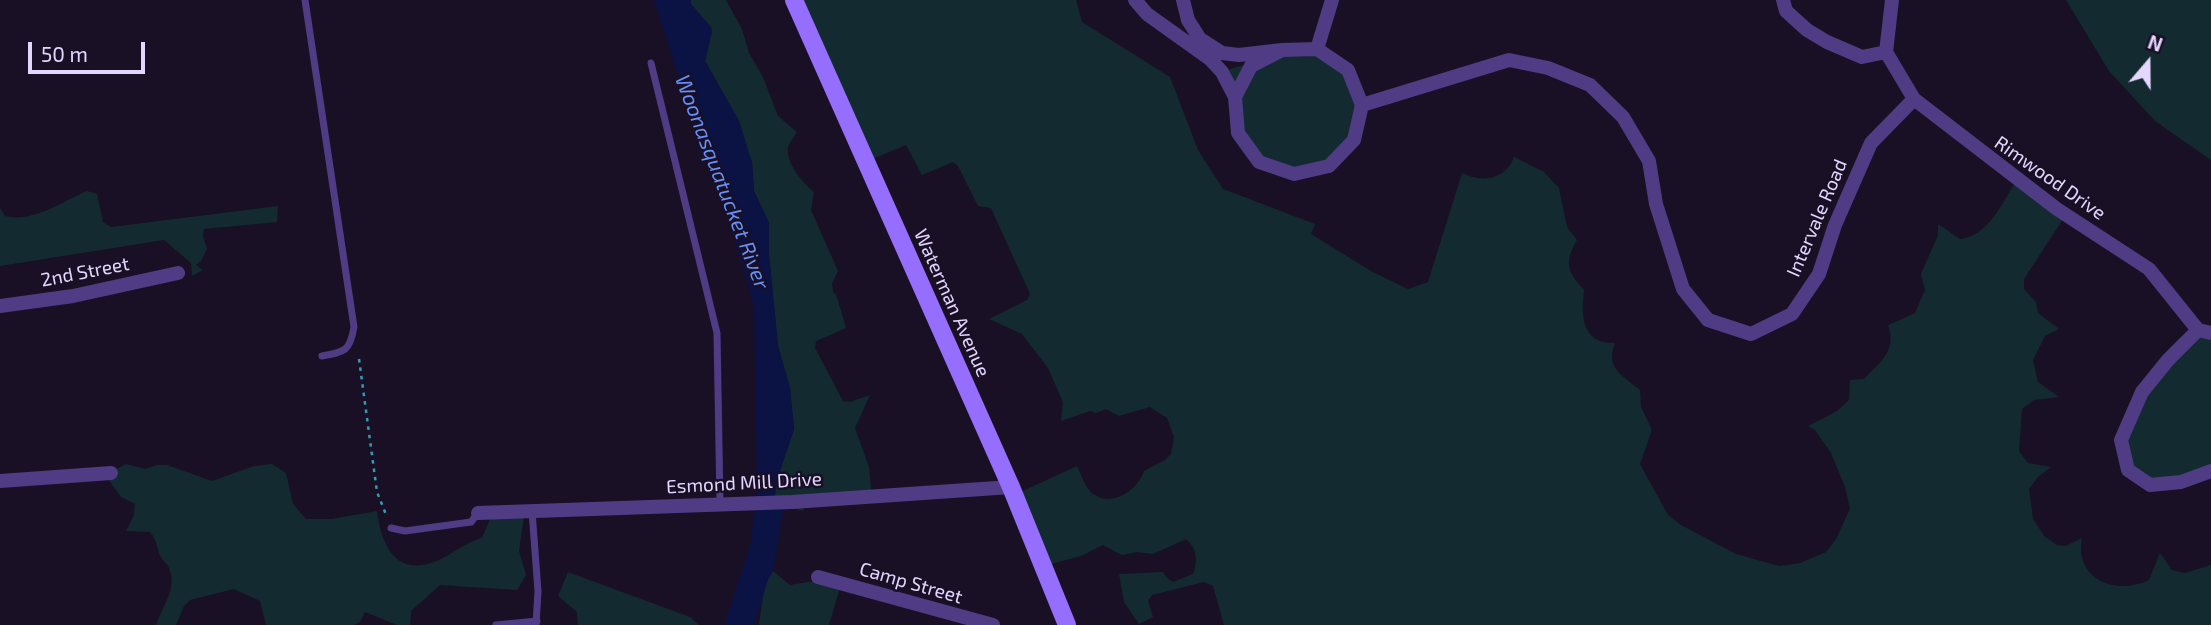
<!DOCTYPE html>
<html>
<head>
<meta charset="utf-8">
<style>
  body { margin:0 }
  #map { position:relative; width:2211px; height:625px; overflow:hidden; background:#191026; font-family:"Exo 2",sans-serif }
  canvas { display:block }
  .north { position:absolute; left:2113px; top:28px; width:70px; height:70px; -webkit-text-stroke:5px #191026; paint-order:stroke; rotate:20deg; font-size:19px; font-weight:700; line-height:28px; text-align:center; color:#e4d6fe }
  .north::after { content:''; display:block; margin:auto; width:24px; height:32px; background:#e4d6fe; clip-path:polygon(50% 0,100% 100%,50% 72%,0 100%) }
  .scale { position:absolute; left:28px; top:42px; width:117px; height:32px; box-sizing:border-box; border:4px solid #e4d6fe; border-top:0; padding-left:9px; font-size:21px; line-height:24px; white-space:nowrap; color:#e4d6fe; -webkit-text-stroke:5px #191026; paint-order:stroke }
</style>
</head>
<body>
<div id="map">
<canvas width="2211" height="625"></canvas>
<div class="north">N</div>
<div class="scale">50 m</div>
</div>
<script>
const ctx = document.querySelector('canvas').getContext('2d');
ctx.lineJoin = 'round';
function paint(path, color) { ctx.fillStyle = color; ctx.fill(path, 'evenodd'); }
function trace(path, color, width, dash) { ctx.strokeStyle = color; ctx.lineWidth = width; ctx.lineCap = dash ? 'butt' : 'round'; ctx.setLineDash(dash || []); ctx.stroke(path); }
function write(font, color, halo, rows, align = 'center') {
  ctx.font = font + ' "Exo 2",sans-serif'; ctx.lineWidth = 5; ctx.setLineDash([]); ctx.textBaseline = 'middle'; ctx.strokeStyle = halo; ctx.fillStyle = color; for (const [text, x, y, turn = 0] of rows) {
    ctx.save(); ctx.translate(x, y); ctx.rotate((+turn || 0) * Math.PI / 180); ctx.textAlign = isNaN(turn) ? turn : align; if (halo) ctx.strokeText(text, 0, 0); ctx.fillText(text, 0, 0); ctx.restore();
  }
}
paint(new Path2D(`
  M691,0H726L742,29L749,53L763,77L778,116L797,132C794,136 789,143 788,148C786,164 803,183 814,192L811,210L838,271L832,283L833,292L836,294L846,328L816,341L815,348L843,401L850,402L870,395L855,428L869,467L872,498L804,506L803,511L774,503L777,479L794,429L790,388L778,346L769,255V223L754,191L752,163L739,121L705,61L712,31L691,4Z
  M795,0H1076L1082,22L1170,77L1198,150L1223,189L1315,224L1311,234L1371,271L1408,289L1428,282L1462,173C1481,183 1506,180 1514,157L1544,172L1559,188L1567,227L1577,240C1564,263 1567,271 1584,290C1581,315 1581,344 1615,343C1605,368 1622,375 1640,390L1641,407L1652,430L1640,464L1668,515L1681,525L1736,554L1779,566L1800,563L1826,552L1836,539L1850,509L1845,487L1831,453L1815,430L1808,426L1837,411L1849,400L1850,380L1864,379C1881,361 1897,351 1888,325L1915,313L1925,290L1921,274L1938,235V224L1960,239C1988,236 2001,205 2015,183L2065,216L2024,279V289L2036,302L2038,313L2059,329L2045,336L2033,360L2038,382L2059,397L2034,400L2022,409L2019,451L2028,463L2051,467L2038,477L2029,489L2033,519L2045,537L2057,545L2066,546L2082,538C2074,580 2116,596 2149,580L2160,553L2172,570L2185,573L2211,565V625H1224L1213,586L1204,582L1152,595L1148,601L1153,617L1139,624L1124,602L1119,574L1163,572L1167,578L1173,582L1193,574C1198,562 1197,548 1186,539L1153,554L1137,552L1122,555L1103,545L1081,556L1051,564L1016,494L1077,466C1081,474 1086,491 1095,495C1114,507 1138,489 1144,471L1165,460L1171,454L1174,437L1167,418L1150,407L1119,416L1106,409L1096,413L1090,411L1061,421L1063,402L1048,368L1022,334L989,319L1027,300L1030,294L991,208L978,206L958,166L953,162L922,175L906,145L868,161Z
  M2066,0H2211V160L2155,121L2109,71Z
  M1320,45L1362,90V109L1340,160L1275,171L1233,132L1224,72L1233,68Z
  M87,191L97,194L103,222L111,227L278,206L277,222L204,229L203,236L207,249L201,261L196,265L203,270L192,276L191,263L164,240L0,266V208L5,216C32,223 62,202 87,191Z
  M2211,333V471L2151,482L2131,467L2123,422L2183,344Z
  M126,464L145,469L157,465H167L212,481L254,466L272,464L286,473L293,504L306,519H331L377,511C381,542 394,577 434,562C451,556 465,542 482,538L495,508L524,516L519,551L526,575L517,590L440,585L411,611L410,625H397L365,612L360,622L354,625H266L260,601L234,589L190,600L184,606L176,625H156C162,606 179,588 168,566C166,563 163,561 161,557C156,548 158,541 150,532L126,531L134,515L135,504L121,497L105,475Z
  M773,571L790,585L820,580L840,588L829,625H759C762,607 762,586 773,571Z
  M568,572L690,617L699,625H578L577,612L558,596Z`), '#132a30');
paint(new Path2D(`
  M654,0H691V4L711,27L712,31L705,61L739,121L752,163L754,191L769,223V255L778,346L790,388L794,429L777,480L774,503L784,505L773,571L768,579L754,625H724L750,547L757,492L754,307L725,208L680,83Z`), '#0b1244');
trace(new Path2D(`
  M359,359L377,492L387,517`), '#329eb6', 2.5, [3.5, 5]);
trace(new Path2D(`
  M305,0L354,327C350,351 345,352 322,356
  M651,63L717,333L720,504
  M532,511L538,591L536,625
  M391,528L405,531L471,522L478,513
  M496,625L537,621`), '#503c84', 7);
trace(new Path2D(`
  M1135,0L1147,14L1210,59L1222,72L1235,97
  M1183,0L1188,20L1200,39L1222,53L1239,55L1282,50L1317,49L1348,70L1362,105L1354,140L1329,166L1294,174L1259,162L1238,133L1235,97L1251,66L1282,50
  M1783,0L1786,11L1807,30L1827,42L1862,57L1886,52
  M1892,0L1886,52L1914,99L2057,209L2149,269L2198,330L2211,333
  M1317,49L1332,0
  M1362,105L1509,60L1548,68L1590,85L1623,117L1649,161L1656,204L1683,289L1708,320L1751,334L1792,314L1819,274L1835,225L1871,143L1914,99
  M0,306L73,296L178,273
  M2198,330L2168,360L2142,392L2121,440L2128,470L2150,485L2181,482L2211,471
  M0,481L111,473
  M478,513L792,502L1011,487
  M818,577L993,625`), '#503c84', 14);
trace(new Path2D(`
  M794,0L1011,487L1067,625`), '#956efd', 18);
write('19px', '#e4d6fe', '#191026', [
  ["Rimwood Drive",2050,178,35],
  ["Intervale Road",1817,218,-67],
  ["2nd Street",85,272,-11],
  ["Waterman Avenue",952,303,66],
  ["Esmond Mill Drive",744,483,-3],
  ["Camp Street",911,583,16]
]);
write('italic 21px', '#6591fc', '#191026', [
  ["Woonasquatucket River",722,182,69]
]);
</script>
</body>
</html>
